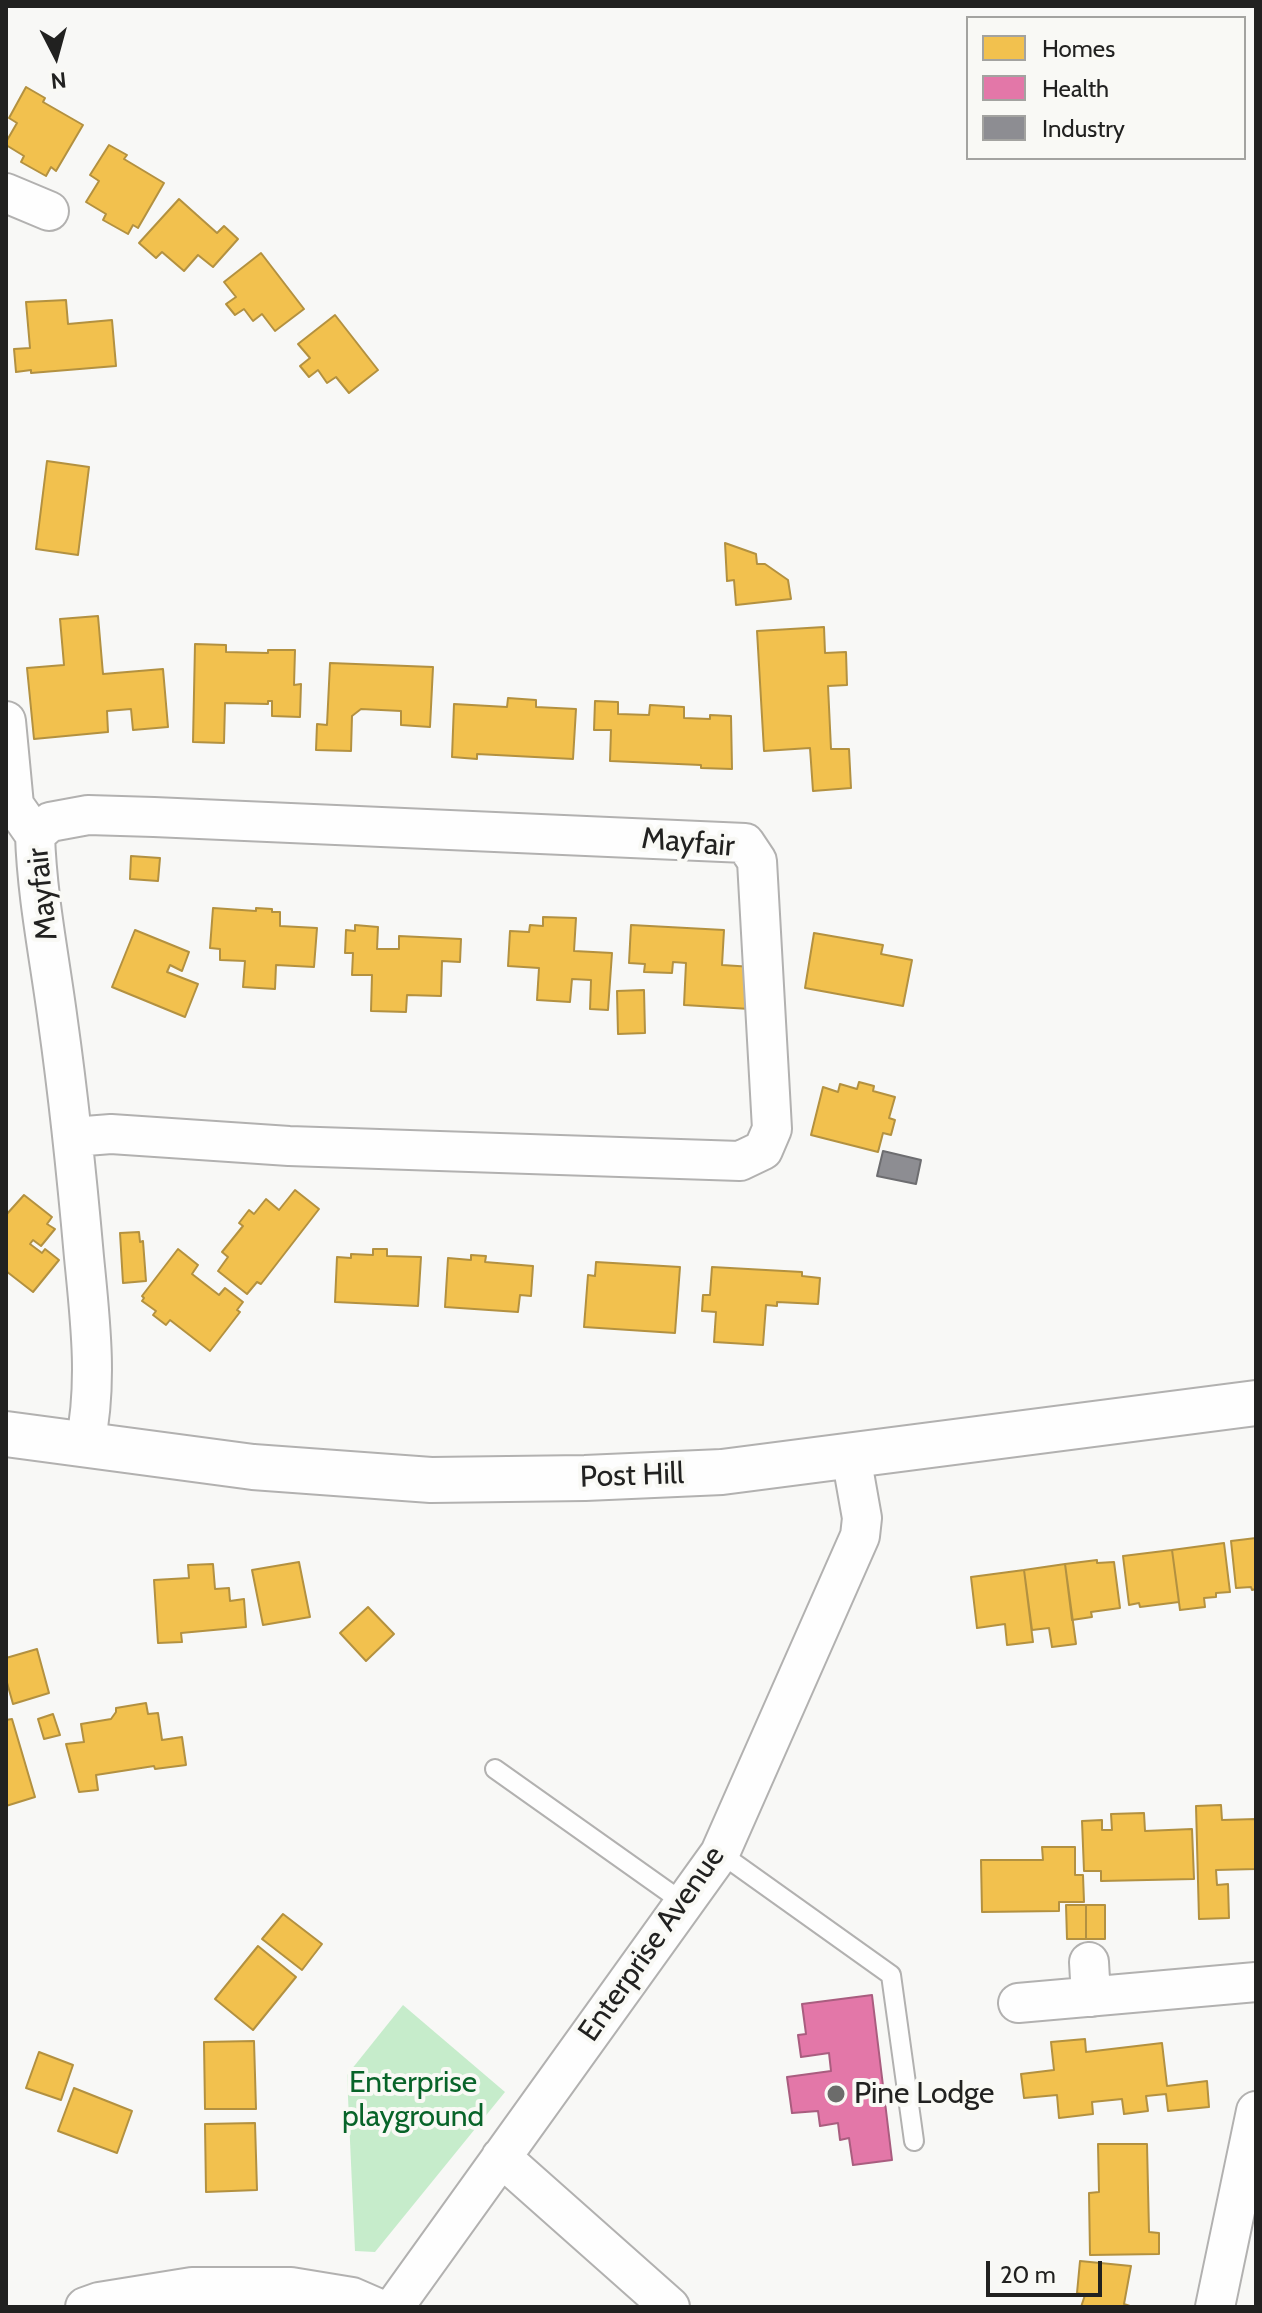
<!DOCTYPE html>
<html>
<head>
<meta charset="utf-8">
<style>
  body { margin:0 }
  #map { position:relative; width:1262px; height:2313px; overflow:hidden; background:#f8f8f6; font-family:Cabin,sans-serif }
  canvas { display:block }
  .frame { position:absolute; inset:0; border:8px solid #212120; pointer-events:none }
  .legend { position:absolute; left:966px; top:16px; width:280px; height:144px; box-sizing:border-box; background:#f9f9f5; border:2px solid #a3a3a0; margin:0; padding:10px 14px; list-style:none; font-size:24px; color:#212120 }
  .legend li { display:flex; align-items:center; gap:16px; height:40px }
  .legend b { width:40px; border:2px solid #a3a3a0 }
  .north { position:absolute; left:16px; top:16px; width:80px; height:80px; -webkit-text-stroke:6px #f9f9f5; paint-order:stroke; rotate:174deg; font-size:22px; font-weight:700; line-height:32px; text-align:center; color:#212120 }
  .north::after { content:''; display:block; margin:auto; width:28px; height:36px; background:#212120; clip-path:polygon(50% 0,100% 100%,50% 72%,0 100%) }
  .scale { position:absolute; left:986px; top:2261px; width:116px; height:36px; box-sizing:border-box; border:4px solid #212120; border-top:0; padding-left:10px; font-size:24px; line-height:28px; white-space:nowrap; color:#212120; -webkit-text-stroke:6px #f9f9f5; paint-order:stroke }
</style>
</head>
<body>
<div id="map">
<canvas width="1262" height="2313"></canvas>
<div class="frame"></div>
<ul class="legend">
<li><b style="height:22px;background:#f2c14e"></b>Homes</li>
<li><b style="height:22px;background:#e377a8"></b>Health</li>
<li><b style="height:22px;background:#8d8d92"></b>Industry</li>
</ul>
<div class="north">N</div>
<div class="scale">20 m</div>
</div>
<script>
const ctx = document.querySelector('canvas').getContext('2d');
ctx.lineJoin = 'round';
function paint(path, color) { ctx.fillStyle = color; ctx.fill(path, 'evenodd'); }
function trace(path, color, width, dash) { ctx.strokeStyle = color; ctx.lineWidth = width; ctx.lineCap = dash ? 'butt' : 'round'; ctx.setLineDash(dash || []); ctx.stroke(path); }
function write(font, color, halo, rows, align = 'center') {
  ctx.font = font + ' Cabin,sans-serif'; ctx.lineWidth = 8; ctx.setLineDash([]); ctx.textBaseline = 'middle'; ctx.strokeStyle = halo; ctx.fillStyle = color; for (const [text, x, y, turn = 0] of rows) {
    ctx.save(); ctx.translate(x, y); ctx.rotate((+turn || 0) * Math.PI / 180); ctx.textAlign = isNaN(turn) ? turn : align; if (halo) ctx.strokeText(text, 0, 0); ctx.fillText(text, 0, 0); ctx.restore();
  }
}
paint(new Path2D(`
  M403,2005L505,2092L375,2252L355,2251L347,2075Z`), '#c6eccb');
const homes = new Path2D(`
  M26,87L45,98L43,102L83,125L56,171L51,167L46,176L21,162L24,156L6,145V142L17,123L9,118Z
  M109,145L127,155L124,159L164,183L138,228L133,225L128,234L103,220L106,214L86,202L99,181L90,175Z
  M179,199L217,233L224,226L238,239L213,267L198,255L184,271L162,252L156,258L139,243Z
  M261,253L304,309L275,331L262,314L253,321L244,309L235,315L226,304L236,297L224,282Z
  M66,300L68,324L112,320L116,366L31,373V370L16,372L14,349L30,348L26,302Z
  M335,315L378,370L349,393L336,377L327,383L318,370L309,377L300,366L310,358L298,344Z
  M47,461L89,467L78,555L36,549Z
  M725,543L756,554L757,564H765L788,580L791,599L736,605L734,580L727,581Z
  M98,616L103,674L163,669L168,727L133,730L131,709L107,711L108,732L34,739L27,668L64,665L60,619Z
  M824,627L825,653L846,652L847,685L828,686L831,749H849L851,788L813,791L810,748L764,751L757,631Z
  M195,644L226,645V652L268,653V650H295L294,685L301,684L300,717L272,716V701H268V704L225,703L224,743L193,742Z
  M330,663L433,667L430,727L401,725V711L361,709L352,716L351,751L316,750L317,724L327,725Z
  M508,698L536,700V707L576,709L573,759L477,754V759L452,757L454,704L507,707Z
  M595,701L618,702V714L649,715L650,705L684,707V718L710,719V715L731,716L732,769L701,768V765L610,761L611,730H594Z
  M131,856L160,858L158,881L130,879Z
  M213,908L256,911V908L272,909V912H280V926L317,928L314,967L276,965L275,989L243,987L245,961L220,960V949L210,948Z
  M543,917L576,918L574,951L612,953L608,1010L590,1009L591,980L572,979L570,1002L537,1000L539,968L508,966L510,931L529,932L530,925L543,926Z
  M355,925L378,927L377,949H399V936L461,939L460,962L442,961L441,996L407,995L406,1012L371,1011L372,975H352L353,953H345L346,930L355,931Z
  M631,925L724,930L722,965L753,967L750,1009L684,1005L686,963L673,962L672,973L644,972L645,964L629,963Z
  M135,930L189,952L182,971L170,965L167,972L198,984L185,1017L112,987Z
  M814,933L883,945L881,954L912,960L903,1006L805,988Z
  M644,990L645,1033L618,1034L617,991Z
  M859,1082L874,1086L873,1091L895,1097L889,1118L895,1120L891,1135L883,1133L878,1152L811,1135L823,1087L838,1092L840,1084L857,1089Z
  M295,1190L319,1209L261,1284L257,1282L247,1294L218,1271L228,1257L222,1252L243,1226L239,1223L249,1210L254,1214L266,1199L279,1210Z
  M24,1195L52,1217L47,1224L55,1229L41,1246L33,1240L30,1244L42,1253L45,1249L59,1260L33,1292L6,1271V1215Z
  M139,1232L140,1242L143,1241L146,1281L123,1283L120,1233Z
  M178,1249L198,1265L192,1274L219,1295L225,1288L243,1302L237,1310L240,1312L210,1351L170,1320L166,1325L153,1315L156,1311L142,1301L144,1298L142,1296Z
  M373,1249H387V1256L421,1257L418,1306L335,1302L337,1257L351,1258V1254L373,1255Z
  M471,1255L486,1256L485,1262L533,1266L531,1296L520,1295L518,1312L445,1307L448,1258L471,1260Z
  M596,1262L680,1267L675,1333L584,1327L588,1275L595,1276Z
  M712,1267L802,1272V1276L820,1278L818,1304L777,1302V1306L766,1305L763,1345L714,1342L716,1312L702,1311L703,1295H710Z
  M1256,1538V1589L1252,1590L1251,1587L1236,1588L1231,1541Z
  M1224,1543L1230,1592L1216,1593V1597L1204,1598L1205,1607L1180,1610L1172,1550Z
  M1172,1550L1179,1602L1140,1607L1139,1603L1129,1605L1123,1556Z
  M1097,1560V1563L1114,1562L1120,1608L1091,1612L1092,1617L1072,1620L1065,1564Z
  M299,1562L310,1617L263,1625L252,1570Z
  M213,1564L215,1589L229,1588L230,1601L244,1599L246,1627L181,1633L182,1642L158,1643L154,1580L189,1578L188,1565Z
  M1065,1564L1076,1644L1052,1647L1049,1628L1032,1630L1024,1570Z
  M1024,1570L1033,1642L1007,1645L1005,1624L977,1628L971,1577Z
  M368,1607L394,1634L366,1661L340,1633Z
  M37,1649L49,1693L13,1704L6,1679V1658Z
  M146,1703L148,1714L158,1713L162,1740L182,1737L186,1765L155,1769L154,1766L96,1775L98,1790L79,1792L66,1744L84,1742L81,1724L111,1719L116,1712V1708Z
  M53,1714L60,1735L44,1739L38,1719Z
  M12,1719L35,1797L6,1806V1720Z
  M1221,1805L1222,1820L1256,1819V1869L1216,1870L1217,1885L1228,1884L1229,1918L1199,1919L1196,1806Z
  M1144,1813L1145,1831L1192,1829L1194,1879L1101,1881V1871H1084L1082,1821L1102,1820V1830H1112L1111,1814Z
  M1042,1847H1075V1875H1083L1084,1902H1059V1911L982,1912L981,1860H1043Z
  M1066,1905H1086V1939H1067Z
  M1086,1905H1105V1939H1086Z
  M283,1914L322,1944L302,1970L262,1939Z
  M258,1946L296,1977L253,2030L215,1999Z
  M1085,2039L1086,2052L1162,2043L1167,2086L1207,2081L1209,2107L1168,2111L1166,2094L1146,2096L1148,2111L1124,2114L1122,2099L1092,2102L1093,2114L1059,2118L1057,2095L1024,2098L1021,2074L1054,2070L1051,2042Z
  M254,2041L256,2109H205L204,2042Z
  M39,2052L73,2065L61,2100L26,2088Z
  M74,2088L132,2111L117,2153L58,2131Z
  M255,2123L257,2190L206,2192L205,2124Z
  M1098,2144H1147L1149,2232L1159,2233V2254L1090,2255L1089,2193L1099,2192Z
  M1080,2261L1131,2266L1124,2304L1133,2307H1081L1085,2295L1077,2293Z`);
paint(homes, '#f2c14e');
trace(homes, '#b39140', 2);
const health = new Path2D(`
  M872,1995L892,2160L853,2165L849,2138L840,2140L838,2123L820,2126L818,2111L792,2113L787,2077L831,2071L829,2053L801,2057L798,2035L806,2034L802,2004Z`);
paint(health, '#e377a8');
trace(health, '#a95d7f', 2);
const industry = new Path2D(`
  M883,1151L921,1160L916,1184L877,1176Z`);
paint(industry, '#8d8d92');
trace(industry, '#6d6d70', 2);
const lane = new Path2D(`
  M495,1769L684,1903
  M720,1853L891,1975L914,2141`);
const street = new Path2D(`
  M6,193L49,211
  M6,721L14,805L35,835
  M35,835L50,822L88,815L154,817L745,843L757,861L772,1129L763,1150L740,1161L289,1146L111,1134L73,1137
  M35,835C37,898 50,960 58,1022C69,1100 77,1178 84,1257C90,1318 98,1383 85,1444
  M1089,1962L1091,1997
  M1018,2003L1256,1982
  M501,2157L670,2307
  M85,2307L99,2302L192,2287H291L352,2297L375,2307
  M394,2307L720,1853L860,1536L862,1518L851,1456
  M1215,2307L1256,2111`);
const secondary = new Path2D(`
  M6,1434L253,1467L431,1480L585,1478L722,1472L1256,1403`);
trace(lane, '#b2b1b0', 22);
trace(street, '#b2b1b0', 42);
trace(secondary, '#b2b1b0', 48);
trace(lane, '#fefefe', 18);
trace(street, '#fefefe', 38);
trace(secondary, '#fefefe', 44);
for (const [x, y, r, color] of [
  [836,2094,10,"#6c6c6b"]
]) { const dot = new Path2D(); dot.arc(x, y, r, 0, 2 * Math.PI); ctx.fillStyle = color; ctx.fill(dot); trace(dot, '#f9f9f5', 3); }
write('30px', '#212120', '#f9f9f5', [
  ["Mayfair",688,843,5],
  ["Mayfair",43,894,-96],
  ["Post Hill",632,1476,-2],
  ["Enterprise Avenue",652,1944,-55]
]);
write('30px', '#086429', '#f9f9f5', [
  ["Enterprise",413,2083],
  ["playground",413,2117]
]);
write('30px', '#212120', '#f9f9f5', [
  ["Pine Lodge",854,2094]
], 'left');
</script>
</body>
</html>
